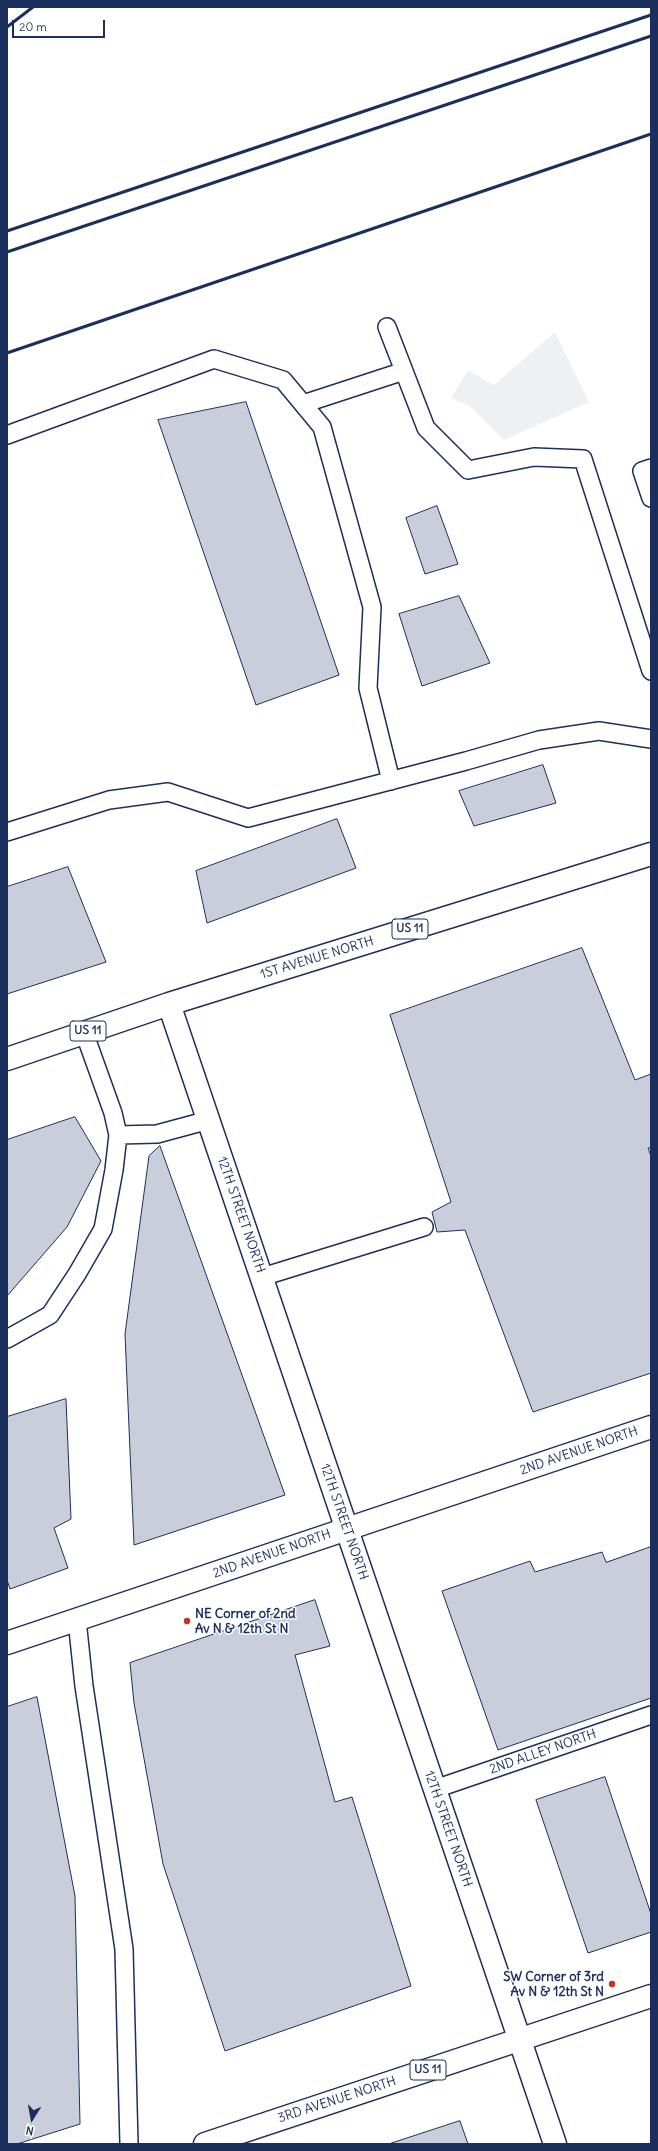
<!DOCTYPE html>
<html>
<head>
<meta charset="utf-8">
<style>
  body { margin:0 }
  #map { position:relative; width:658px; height:2151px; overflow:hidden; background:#fff; font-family:Delius,sans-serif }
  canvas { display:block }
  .frame { position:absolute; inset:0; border:8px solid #1b2f5e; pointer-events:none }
  .north { position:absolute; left:12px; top:2099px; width:40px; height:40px; -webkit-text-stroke:3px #fff; paint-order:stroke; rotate:191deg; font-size:11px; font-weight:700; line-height:16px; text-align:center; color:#1b2f5e }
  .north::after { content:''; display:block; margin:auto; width:14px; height:18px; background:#1b2f5e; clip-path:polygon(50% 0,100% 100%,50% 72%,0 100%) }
  .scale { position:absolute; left:12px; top:20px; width:93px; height:18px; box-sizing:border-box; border:2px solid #1b2f5e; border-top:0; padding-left:5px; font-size:12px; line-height:14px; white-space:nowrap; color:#1b2f5e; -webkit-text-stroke:3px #fff; paint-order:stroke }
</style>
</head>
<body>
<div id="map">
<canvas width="658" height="2151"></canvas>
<div class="frame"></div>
<div class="north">N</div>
<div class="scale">20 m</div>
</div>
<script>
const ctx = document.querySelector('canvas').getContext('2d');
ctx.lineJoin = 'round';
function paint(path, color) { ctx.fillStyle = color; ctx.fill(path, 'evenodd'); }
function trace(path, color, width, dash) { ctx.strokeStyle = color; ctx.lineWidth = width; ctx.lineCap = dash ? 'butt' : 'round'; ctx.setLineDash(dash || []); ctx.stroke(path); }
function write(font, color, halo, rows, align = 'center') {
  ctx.font = font + ' Delius,sans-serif'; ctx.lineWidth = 3; ctx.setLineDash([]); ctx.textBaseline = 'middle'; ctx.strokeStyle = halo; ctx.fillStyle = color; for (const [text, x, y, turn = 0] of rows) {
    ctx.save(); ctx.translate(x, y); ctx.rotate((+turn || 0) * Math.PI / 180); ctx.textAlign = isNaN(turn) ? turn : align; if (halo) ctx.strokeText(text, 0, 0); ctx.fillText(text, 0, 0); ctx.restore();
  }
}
paint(new Path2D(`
  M555,332L589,402L504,440L471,407L451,398L468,370L494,385Z`), '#eff0f4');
const building = new Path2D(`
  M246,402L339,675L256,705L158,420Z
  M437,506L458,564L425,574L406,518Z
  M459,596L490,663L422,686L399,614Z
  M543,765L556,803L474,826L459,791Z
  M337,819L356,868L207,923L196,871Z
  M68,867L106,962L7,994V887Z
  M582,948L635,1080L651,1074V1148H648L651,1156V1373L533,1412L465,1230L437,1232L432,1212L451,1202L390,1015Z
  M75,1117L101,1161L67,1227L7,1296V1140Z
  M160,1146L285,1495L134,1545L125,1334L149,1156Z
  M66,1399L71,1519L54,1528L68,1568L10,1589L7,1580V1417Z
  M651,1547V1698L498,1750L442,1591L530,1561L535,1572L602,1552L606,1562Z
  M315,1600L330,1646L295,1655L335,1802L352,1797L411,1986L225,2051L163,1864L134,1703L130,1663Z
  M37,1697L75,1896L80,2124L17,2144H7V1707Z
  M605,1777L651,1914V1932L588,1953L536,1800Z
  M460,2121L468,2144H389Z`);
paint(building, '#caceda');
trace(building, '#1b2f5e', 1);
const lane = new Path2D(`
  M387,327L426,428L468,470L534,457L583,459L651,671
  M303,404L404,371
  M7,435L214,359L283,380L322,427L372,607L368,688L391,781
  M651,468L642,471L651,498
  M7,832L109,800L168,792L248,818L466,761L539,740L599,731L651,739
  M118,1135L157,1134L209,1120
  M262,1277L424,1227
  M7,1339L50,1315L77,1274L103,1229L114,1170L118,1135L113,1113L84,1032
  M77,1620L84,1686L124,1949L129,2144
  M435,1789L651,1715`);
const secondary = new Path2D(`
  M7,1643L651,1427`);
const primary = new Path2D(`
  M169,1004L555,2144
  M7,1059L169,1004L651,854
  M205,2144L651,1996`);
trace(lane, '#1b2f5e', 20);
trace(secondary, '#1b2f5e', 25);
trace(primary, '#1b2f5e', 25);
trace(lane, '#fff', 17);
trace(secondary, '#fff', 22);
trace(primary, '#fff', 22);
trace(new Path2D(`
  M7,27L33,7
  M7,231L651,15
  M7,252L651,36
  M7,353L651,134`), '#1b2f5e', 3);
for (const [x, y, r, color] of [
  [187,1621,4,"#c8321e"],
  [612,1984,4,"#c8321e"]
]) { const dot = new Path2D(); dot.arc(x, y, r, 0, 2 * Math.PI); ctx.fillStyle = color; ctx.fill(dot); trace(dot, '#fff', 1.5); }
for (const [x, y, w] of [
  [410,929,36],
  [88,1031,36],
  [428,2070,36]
]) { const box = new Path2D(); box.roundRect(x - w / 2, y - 10, w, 20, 3); ctx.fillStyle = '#fff'; ctx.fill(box); trace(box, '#1b2f5e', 1); }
write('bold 12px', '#1b2f5e', null, [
  ["US 11",410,929],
  ["US 11",88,1031],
  ["US 11",428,2070]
]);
write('13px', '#1b2f5e', '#fff', [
  ["1ST AVENUE NORTH",317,958,-17],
  ["12TH STREET NORTH",241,1215,71],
  ["2ND AVENUE NORTH",579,1451,-19],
  ["12TH STREET NORTH",344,1522,71],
  ["2ND AVENUE NORTH",272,1554,-19],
  ["2ND ALLEY NORTH",543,1752,-19],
  ["12TH STREET NORTH",448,1829,71],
  ["3RD AVENUE NORTH",337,2100,-18]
]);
write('bold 13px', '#1b2f5e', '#fff', [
  ["NE Corner of 2nd",195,1614],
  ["Av N & 12th St N",195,1629],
  ["SW Corner of 3rd",604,1977,"right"],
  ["Av N & 12th St N",604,1992,"right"]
], 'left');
</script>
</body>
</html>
